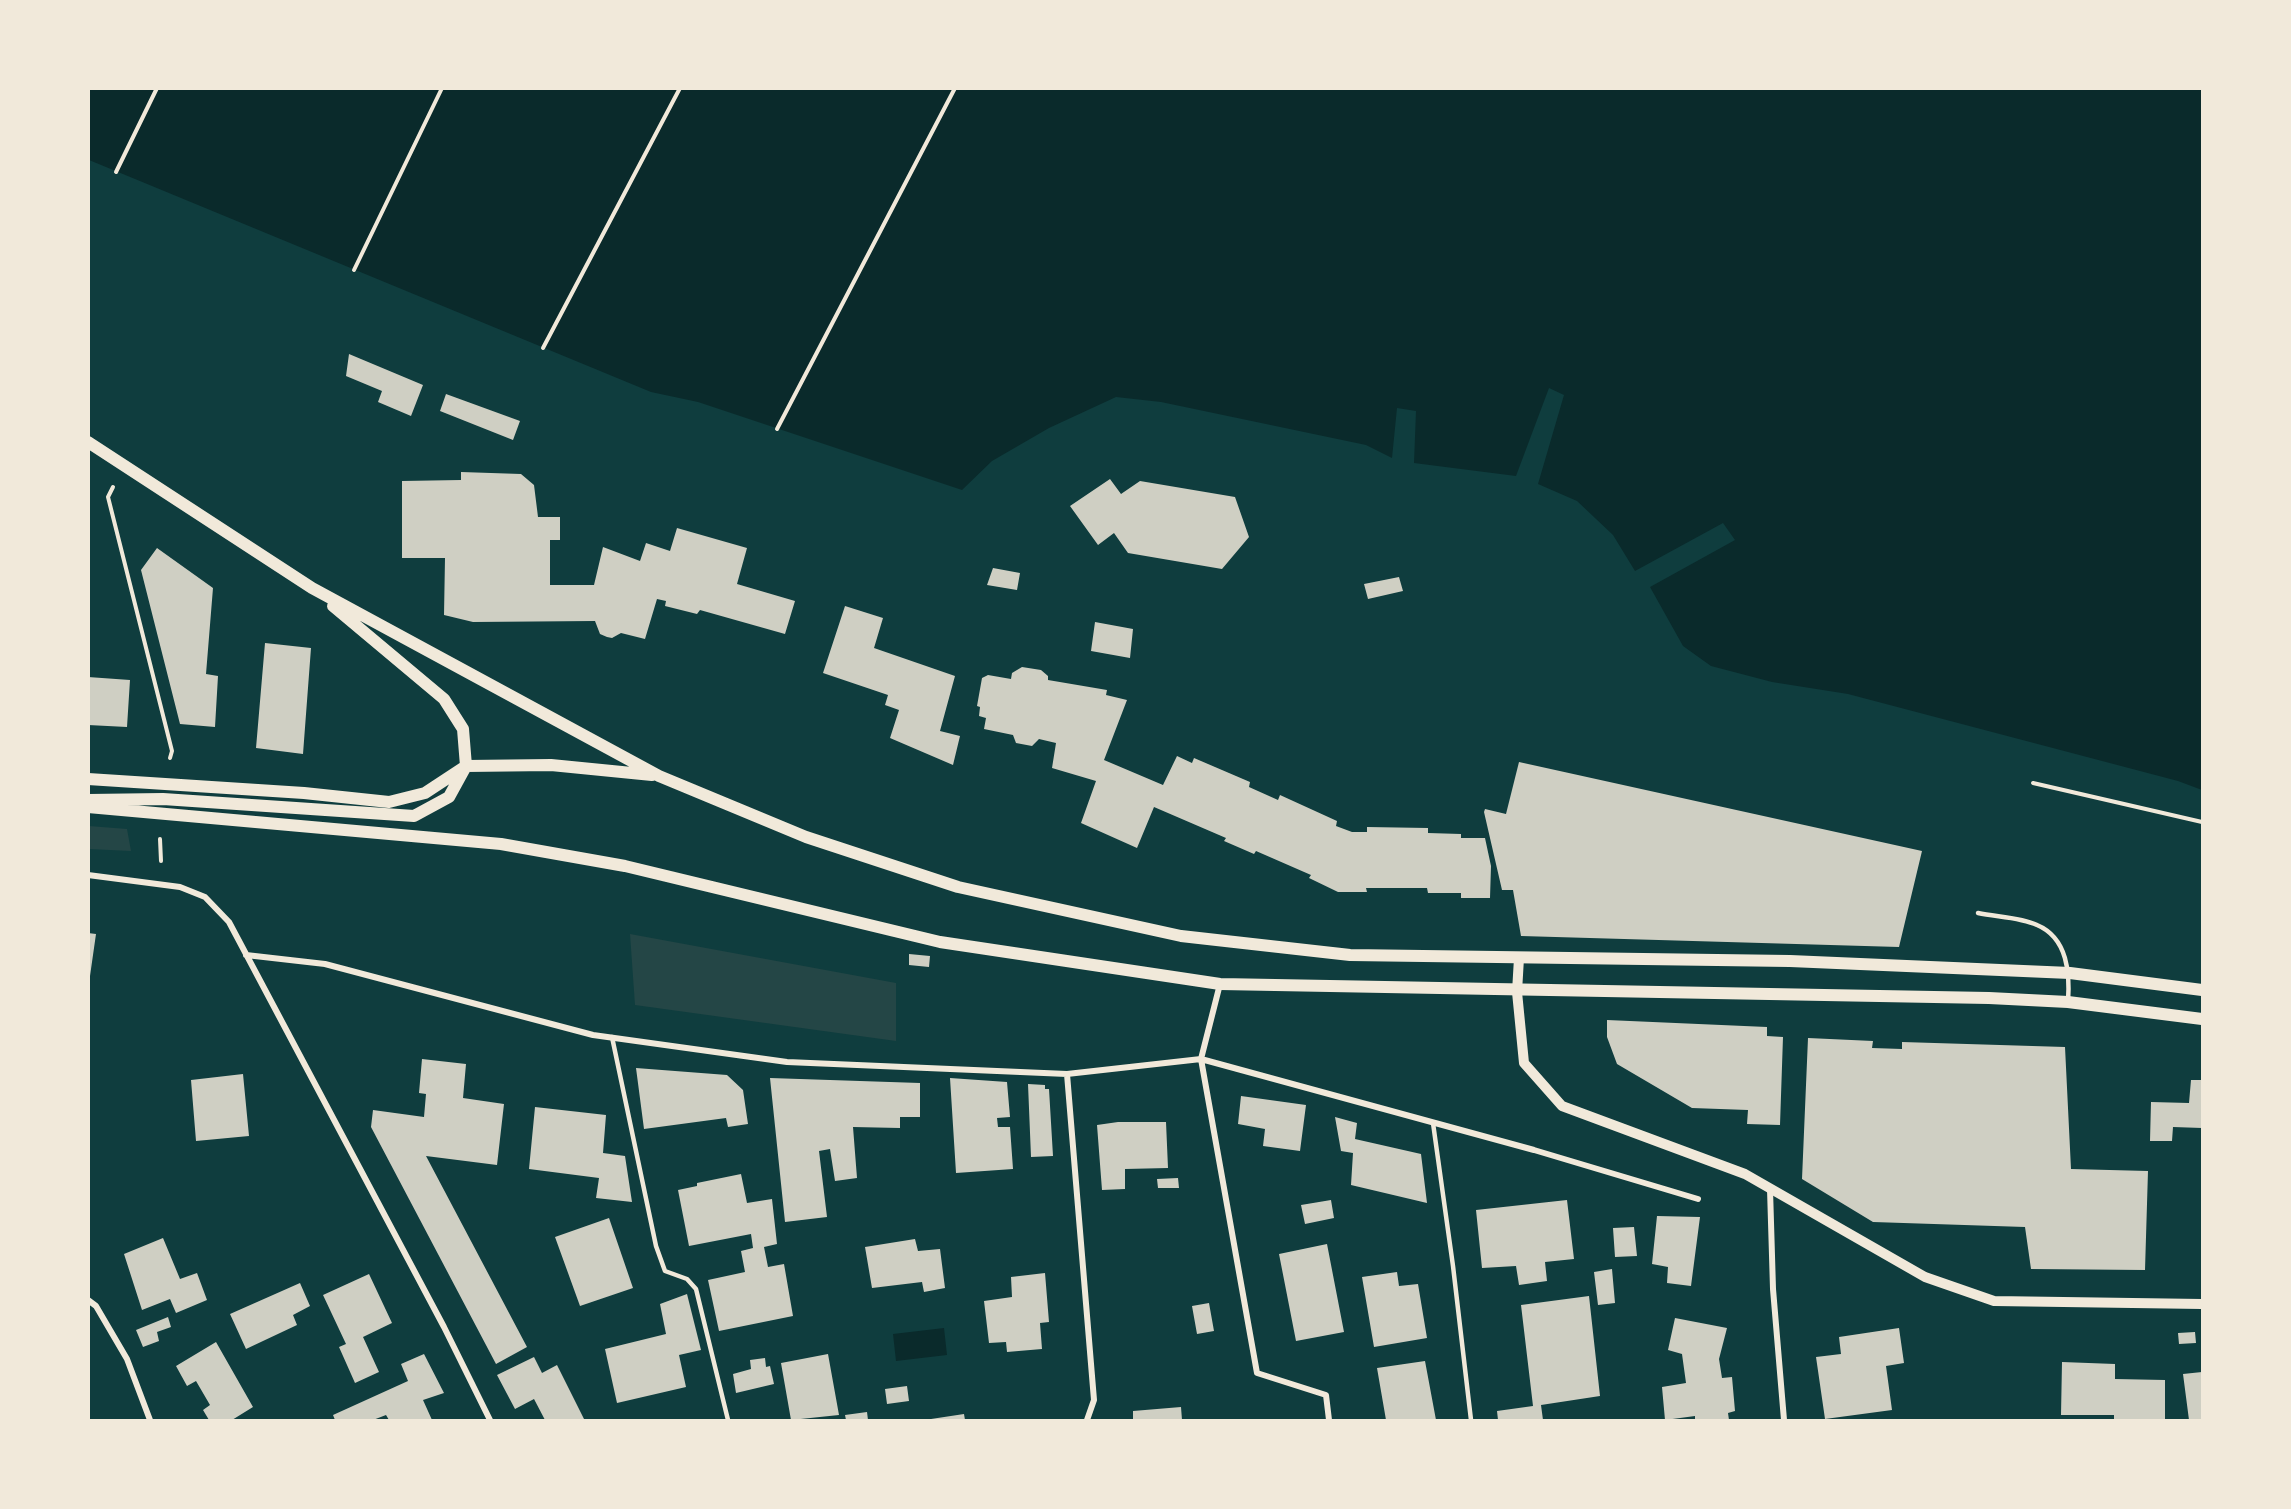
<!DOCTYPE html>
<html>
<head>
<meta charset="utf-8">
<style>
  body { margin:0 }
  #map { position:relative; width:2291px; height:1509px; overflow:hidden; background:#0f3d3e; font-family:Mulish,sans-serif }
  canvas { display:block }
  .frame { position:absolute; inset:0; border:90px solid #f1e9da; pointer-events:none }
</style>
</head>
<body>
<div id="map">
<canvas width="2291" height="1509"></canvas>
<div class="frame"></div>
</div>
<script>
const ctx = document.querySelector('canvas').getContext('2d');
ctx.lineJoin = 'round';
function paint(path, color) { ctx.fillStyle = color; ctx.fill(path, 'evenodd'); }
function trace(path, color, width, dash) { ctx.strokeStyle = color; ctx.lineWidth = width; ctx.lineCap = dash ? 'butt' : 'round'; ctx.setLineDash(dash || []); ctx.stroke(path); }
paint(new Path2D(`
  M89,826L127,829L131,851L89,849Z
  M630,934L896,983V1041L635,1005Z`), '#244646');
paint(new Path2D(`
  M89,88L2202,89V790L2178,781L1848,694L1772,682L1711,666L1683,646L1650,587L1735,540L1723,523L1635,571L1613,535L1577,501L1538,484L1564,395L1549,388L1516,476L1414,463L1416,411L1397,408L1392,458L1366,445L1161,402L1116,397L1049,428L992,461L962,490L698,402L651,392L89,160Z
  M944,1328L947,1355L896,1361L893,1334Z`), '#0a2a2b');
paint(new Path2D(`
  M349,354L423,385L411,416L378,402L382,391L346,376Z
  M446,394L520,421L513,440L440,411Z
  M461,472L521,474L534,485L538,517H560V540H550V585H594L603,547L640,561L646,543L670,551L677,528L747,548L737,584L795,601L785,634L700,610L697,614L665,606L666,601L657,599L645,639L621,633L612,638L607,637L600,634L595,621L473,622L444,615L445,558H402V481L461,480Z
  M1110,479L1121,494L1140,481L1235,497L1249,537L1222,569L1128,553L1114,533L1098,545L1070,506Z
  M157,548L213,588L206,674L218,676L215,727L180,724L141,570Z
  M993,568L1020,573L1017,590L987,585Z
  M1399,577L1403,591L1368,599L1364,584Z
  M845,606L883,618L874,648L955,676L940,731L960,736L953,765L890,738L899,710L885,705L888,695L823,673Z
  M1095,622L1133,629L1130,658L1091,651Z
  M265,643L311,648L303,754L256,748Z
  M1022,667L1041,670L1048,676V680L1107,690L1106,695L1127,700L1104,760L1163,785L1177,756L1192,763L1194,758L1250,782L1249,787L1278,800L1280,795L1337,821L1336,826L1352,832H1367V827L1428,828V833L1461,834V838H1485L1491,866L1490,898H1461V893H1428L1427,888H1366L1367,892H1338L1309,878L1311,875L1256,851L1254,854L1224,841L1226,838L1154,807L1137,848L1081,823L1096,781L1052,768L1056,743L1039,739L1032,746L1016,743L1013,735L984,729L986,718L979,716L980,707L977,706L982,678L988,675L1011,679L1012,673Z
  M88,677L130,680L127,727L88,725Z
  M1519,762L1922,851L1899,947L1521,936L1513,890H1502L1484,812L1485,809L1506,814Z
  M88,933L96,934L90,976H88Z
  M909,954L930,956L929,967L909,965Z
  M1607,1020L1767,1027V1036L1783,1037L1780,1125L1747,1124L1748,1110L1692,1108L1617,1064L1607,1037Z
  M1808,1038L1873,1041L1872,1048L1902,1049V1042L2065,1047L2071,1169L2148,1171L2145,1270L2031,1269L2025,1227L1873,1222L1802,1179Z
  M422,1059L466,1064L463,1098L504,1104L497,1165L426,1156L527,1347L496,1364L371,1127L373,1110L424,1117L426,1094L419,1093Z
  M636,1068L727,1075L743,1090L748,1124L728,1127L726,1118L644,1129Z
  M243,1074L249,1136L196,1141L191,1080Z
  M770,1078L920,1083V1117H900V1128L853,1127L857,1178L835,1181L830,1149L819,1151L827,1217L785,1222Z
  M950,1078L1007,1082L1010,1117L997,1118L998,1127H1010L1013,1169L956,1173Z
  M2191,1080H2202V1128L2173,1127L2172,1141H2150L2151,1102L2189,1103Z
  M1028,1084L1045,1085V1089H1049L1053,1156L1031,1157Z
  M1241,1096L1306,1105L1300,1151L1263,1146L1265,1129L1238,1124Z
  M535,1107L606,1115L603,1153L625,1156L632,1202L596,1198L599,1178L529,1169Z
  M1335,1117L1357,1123L1355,1139L1421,1154L1427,1203L1351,1185L1353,1153L1341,1151Z
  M1118,1122H1166L1168,1168L1125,1169V1189L1102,1190L1097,1125Z
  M741,1174L747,1203L772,1199L777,1244L764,1247L768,1267L784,1264L793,1316L719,1331L708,1280L745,1272L741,1251L753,1248L751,1234L689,1246L678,1190L697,1186V1183Z
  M1178,1178L1179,1188H1158L1157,1179Z
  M1331,1200L1334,1218L1305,1224L1301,1205Z
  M1567,1200L1574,1259L1545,1262L1547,1281L1519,1285L1516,1266L1482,1268L1476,1210Z
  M1657,1216L1700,1217L1691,1286L1667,1283L1668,1267L1652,1264Z
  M609,1218L633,1288L580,1306L555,1237Z
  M1634,1227L1637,1256L1615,1257L1613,1228Z
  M163,1238L180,1279L197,1273L207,1300L176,1313L170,1299L142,1310L124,1254Z
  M915,1239L918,1251L940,1249L945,1288L924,1292L922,1282L872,1288L865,1247Z
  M1327,1244L1344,1332L1296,1341L1279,1254Z
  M1612,1269L1615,1303L1598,1305L1594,1272Z
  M1397,1272L1399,1286L1418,1284L1427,1338L1374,1347L1362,1277Z
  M1045,1273L1049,1322L1040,1323L1042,1349L1007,1352L1006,1342L989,1343L984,1301L1012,1297L1011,1277Z
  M369,1274L392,1323L363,1337L379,1372L355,1383L339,1347L346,1344L323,1295Z
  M300,1283L310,1306L293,1315L297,1325L246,1349L230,1314Z
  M687,1294L701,1350L679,1355L686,1387L617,1403L605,1349L666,1334L660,1304Z
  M1589,1296L1600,1396L1541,1405L1543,1420H1498L1497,1411L1533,1406L1521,1305Z
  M1209,1303L1214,1331L1197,1334L1192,1306Z
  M168,1317L171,1327L157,1332L159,1341L143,1347L136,1330Z
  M1675,1318L1727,1328L1719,1359L1722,1378L1732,1377L1735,1411L1728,1413L1729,1420H1695V1416L1665,1420L1662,1387L1686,1383L1682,1354L1668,1350Z
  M1899,1328L1904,1363L1886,1366L1892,1410L1825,1419L1816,1357L1841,1354L1839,1337Z
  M2195,1332L2196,1343L2179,1344L2178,1333Z
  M216,1342L253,1407L232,1420H209L203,1410L210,1405L196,1381L187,1386L176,1366Z
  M424,1354L444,1393L423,1400L432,1420H389L386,1415L373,1420H335L333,1415L408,1381L401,1364Z
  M828,1354L839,1415L791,1420L781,1363Z
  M534,1357L542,1373L557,1365L584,1419L545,1420L534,1399L515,1409L497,1375Z
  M765,1358L766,1367L770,1366L774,1384L736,1393L733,1374L751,1369L750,1360Z
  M1425,1361L1436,1420H1386L1377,1368Z
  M2062,1362L2115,1364V1379L2165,1380V1420H2114V1415H2061Z
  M2202,1372V1420H2189L2183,1374Z
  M907,1386L909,1401L887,1404L885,1389Z
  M1181,1407L1182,1420H1133V1411Z
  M867,1412L868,1420H846L845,1415Z
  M964,1414L965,1420H931V1419Z`), '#cfcfc3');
trace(new Path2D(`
  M116,172L157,88
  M354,270L442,88
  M543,348L680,88
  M777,429L955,88
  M113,487L108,497L172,751L170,758
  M2033,783L2202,822
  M160,839L161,861`), '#f1e9da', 4);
trace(new Path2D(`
  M1978,913C1996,917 2020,917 2037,925C2068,938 2070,974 2068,1002
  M612,1037L656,1246L665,1271L687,1279L696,1289L728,1420
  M1433,1123L1453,1266L1471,1420`), '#f1e9da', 4.5);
trace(new Path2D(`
  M88,875L180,887L205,897L229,922L444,1327L490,1420
  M246,955L325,964L593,1035L787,1062L1067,1074L1201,1059L1534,1150L1698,1199
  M1220,984L1201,1059L1257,1373L1326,1395L1329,1420
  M1067,1074L1094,1400L1087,1420
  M1770,1189L1773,1289L1784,1420
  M88,1300L96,1306L127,1359L150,1420`), '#f1e9da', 6);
trace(new Path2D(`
  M1519,958L1517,992L1524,1063L1562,1106L1745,1174L1925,1277L1994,1301L2202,1304`), '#f1e9da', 10);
trace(new Path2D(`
  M88,442L312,588L659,776L806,837L958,887L1181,936L1350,955L1790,961L2070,973L2202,990
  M333,606L444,699L463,729L466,766
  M466,766L551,765L652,775
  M88,779L304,793L389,802L425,793L463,768
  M88,800L163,799L414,816L449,797L466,766
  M88,807L501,844L625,866L940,942L1220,984L1989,998L2068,1002L2202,1019`), '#f1e9da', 12);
</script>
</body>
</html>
